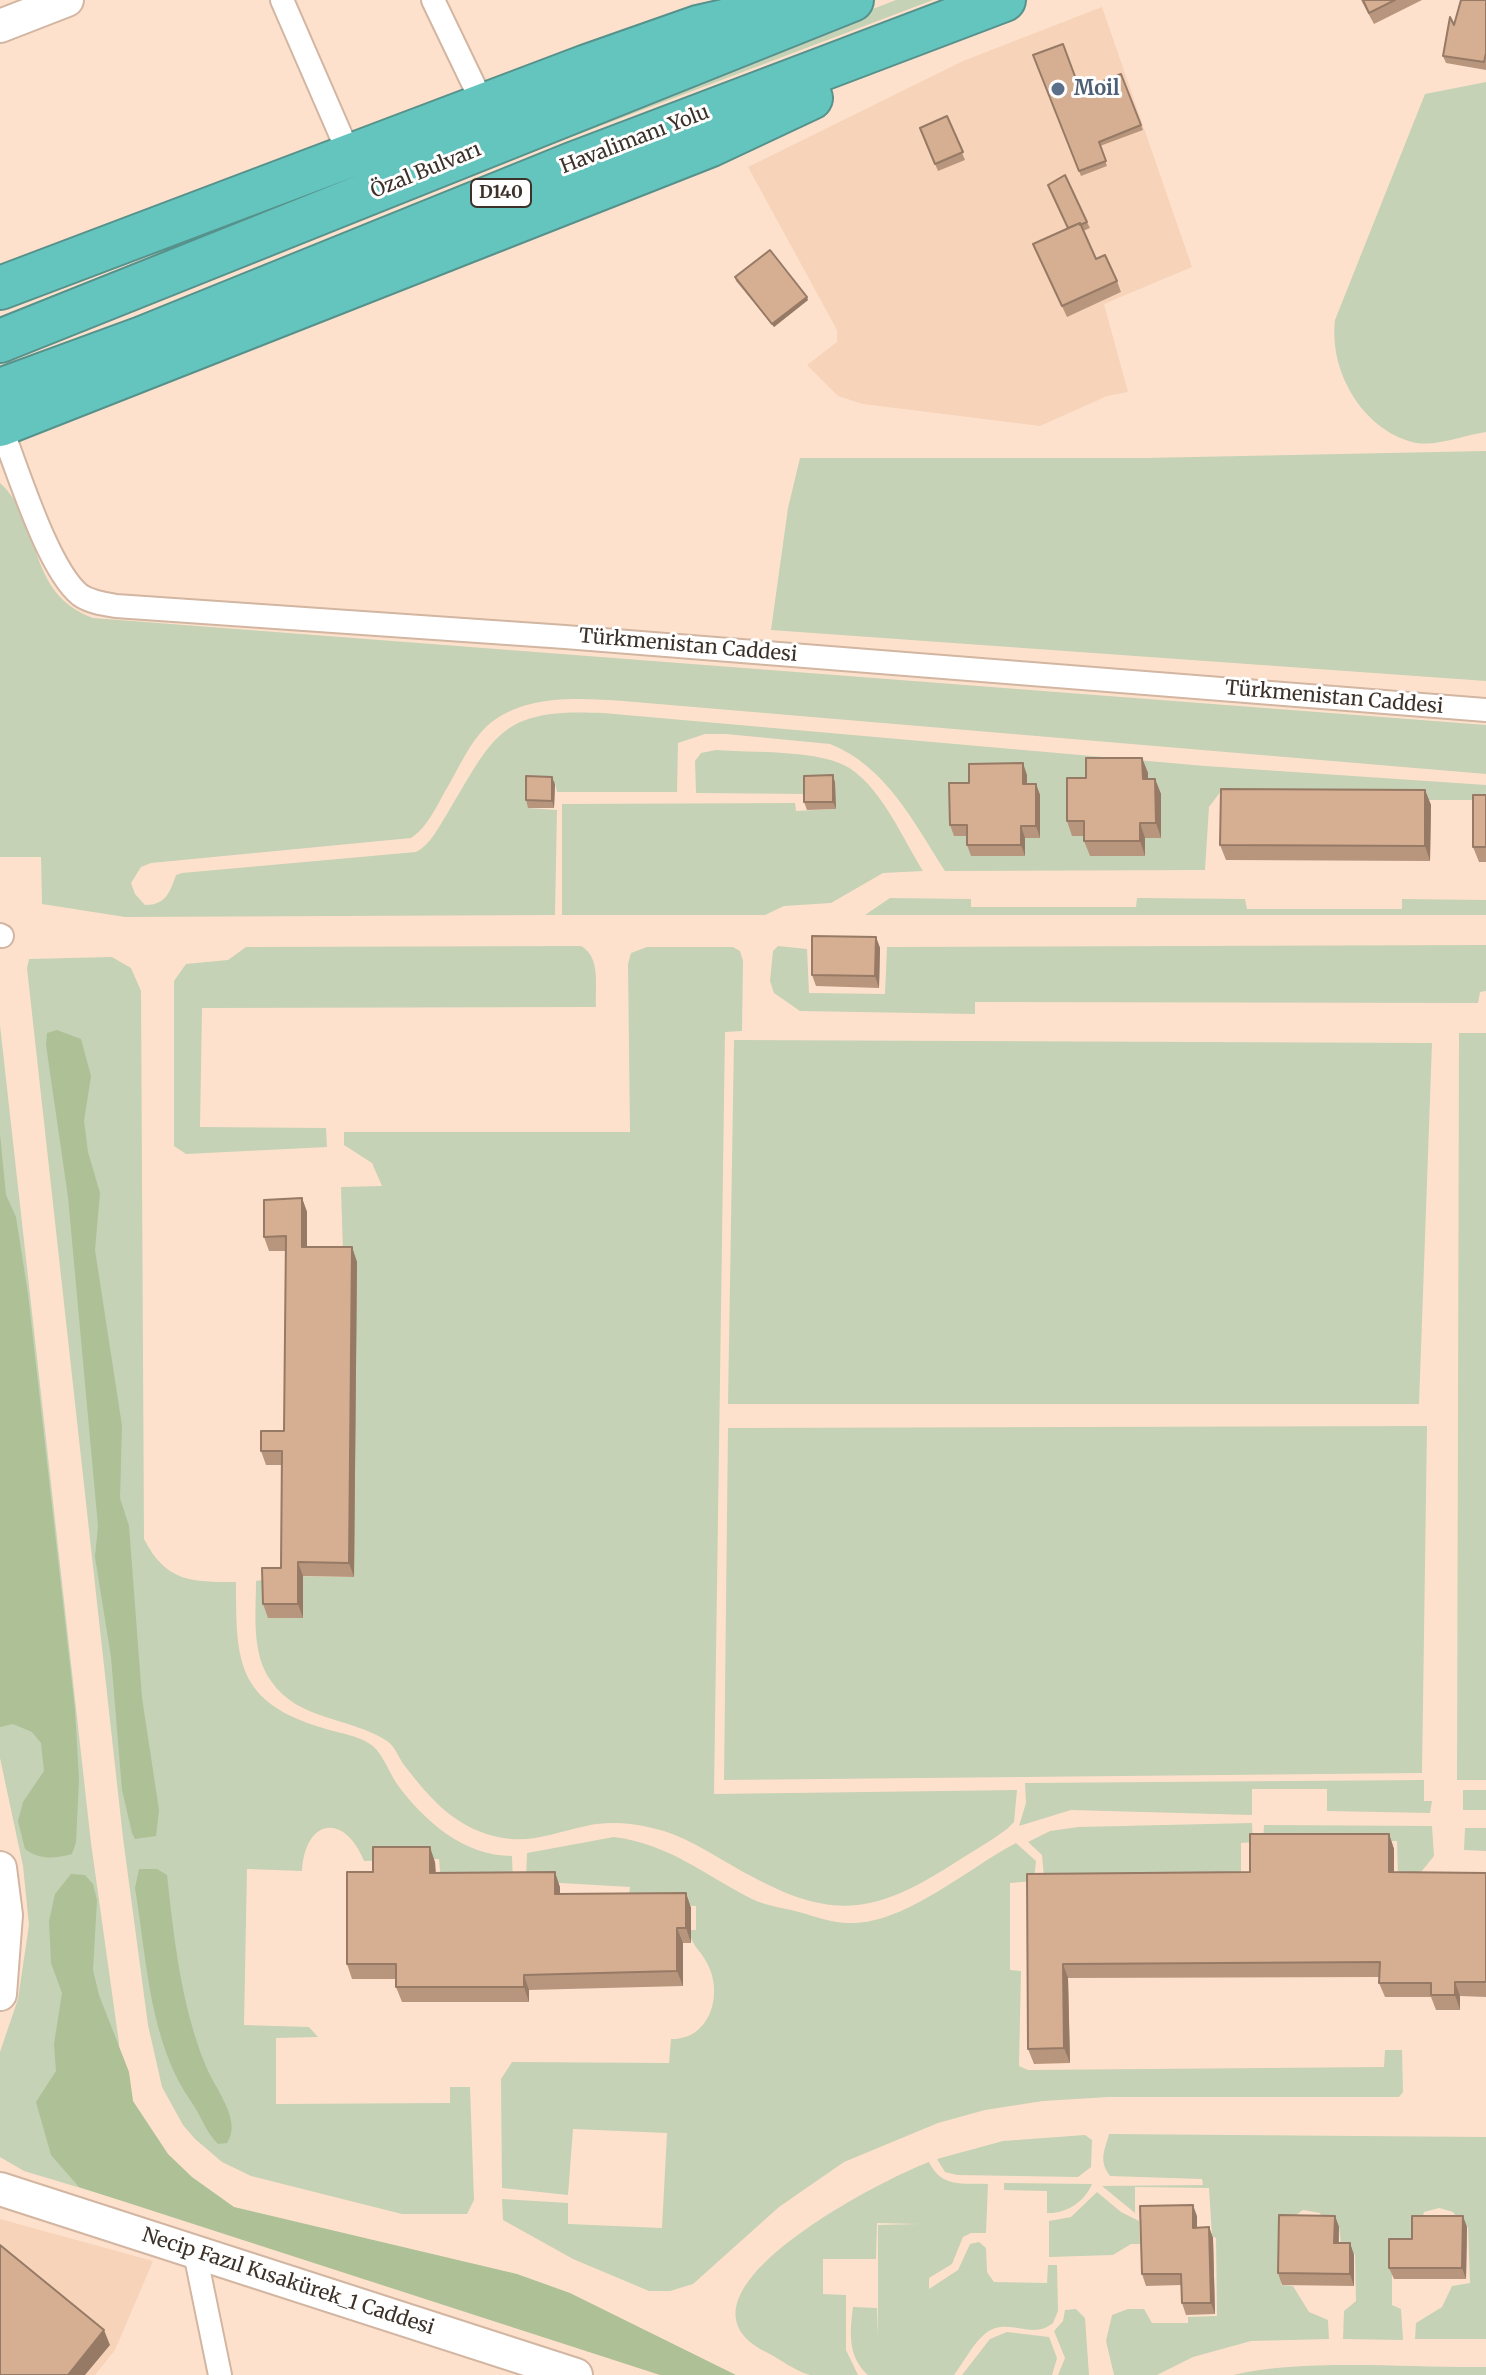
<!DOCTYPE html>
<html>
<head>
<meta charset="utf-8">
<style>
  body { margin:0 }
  canvas { display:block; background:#fee1cc }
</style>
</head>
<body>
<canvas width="1486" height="2375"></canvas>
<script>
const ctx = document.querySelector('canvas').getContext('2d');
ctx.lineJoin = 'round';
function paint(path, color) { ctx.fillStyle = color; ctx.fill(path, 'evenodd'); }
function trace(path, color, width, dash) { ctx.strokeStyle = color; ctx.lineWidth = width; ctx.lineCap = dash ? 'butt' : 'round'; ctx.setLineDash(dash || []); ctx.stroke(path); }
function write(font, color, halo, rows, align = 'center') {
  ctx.font = font + ' Merriweather,serif'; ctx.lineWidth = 6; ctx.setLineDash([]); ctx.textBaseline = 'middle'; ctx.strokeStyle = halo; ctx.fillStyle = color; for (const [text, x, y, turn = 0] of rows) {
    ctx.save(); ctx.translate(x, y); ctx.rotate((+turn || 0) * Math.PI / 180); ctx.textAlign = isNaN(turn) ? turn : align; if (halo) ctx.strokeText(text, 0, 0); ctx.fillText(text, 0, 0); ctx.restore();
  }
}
paint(new Path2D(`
  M1102,7L1192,267L1104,304L1128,392L1107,396L1040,426L863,404L838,396L807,365L837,342V330L748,167L963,61Z
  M0,2219L153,2261L115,2350L95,2375H0Z`), '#f6d3b9');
paint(new Path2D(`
  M896,0H933L233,265L0,365V351L226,258Z
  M1486,82V432C1464,435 1434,448 1412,442C1361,428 1329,370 1335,320L1425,94Z
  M1486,451V681L771,630L788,508L800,458H1145Z
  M0,483C44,523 25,593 93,618L1486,725V774L623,701C579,698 523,694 487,726C469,743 459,768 447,788C437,805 428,827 411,838L151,863L141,867L131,883L135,894L145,905C166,905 170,892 176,875L182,873L416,852C431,844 438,828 447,814C495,734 500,708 603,713L1205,766L1486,785V800H1422V794L1221,791L1209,807L1205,870L945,871C914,823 886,766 830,744L726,734H705L678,743L677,792H557L555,783L526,782L528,808L557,810L555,915L125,917L42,904L41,857H0Z
  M716,750C753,753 821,749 851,769C883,791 903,839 923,871L883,873L831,903L784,906L765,915H562V804L795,803L796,811L836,809L835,783L807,794L696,793L695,761L701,753Z
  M890,898L971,899V907H1136L1137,898L1245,899L1247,909H1402V899L1486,900V915H865Z
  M1486,945V991L1480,992L1478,1003L975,1002V1014L800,1011L774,993L770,981L773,951L778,946L807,949L809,993L885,994L887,947Z
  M581,946C601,957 595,986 596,1007L202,1008L200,1127L326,1128L327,1147L186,1154L174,1146V981L186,964L228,960L246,947Z
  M647,947H733L740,951L743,961L742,1031L725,1032L714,1794L1017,1790L1014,1822L1007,1829C991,1841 973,1851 956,1862C877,1913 835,1922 749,1875C719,1859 686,1835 652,1828C630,1823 608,1821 586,1826C557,1832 533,1843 503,1838C457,1830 431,1800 404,1765C398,1757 395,1746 387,1741C351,1717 298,1721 271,1681C251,1653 256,1614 256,1581L286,1576L353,1577L341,1187L382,1186L372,1163L344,1145V1132H630L628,964L631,953Z
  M112,957L131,968L141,991L144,1539C166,1582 191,1582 236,1582C236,1661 236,1702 323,1728C338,1733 362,1736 374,1747C384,1757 389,1772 397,1784C424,1821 464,1856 512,1856L513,1883H441L439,1859L364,1861C344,1812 305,1819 302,1871L247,1869L244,2025L309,2027L318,2037L276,2038V2104L450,2103V2087H470L474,2200L467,2214H402L251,2176L222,2162L195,2139L183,2125L162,2087L148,2025L123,1838L27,968L29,959Z
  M0,1025L91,1843L119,2043L117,2199L24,2171L0,2157V2052L18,1999L29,1925L23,1866L0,1758Z
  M1459,1033H1486V1780H1457Z
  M734,1040L1432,1043L1419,1404H728Z
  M1427,1426L1422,1773L724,1780L728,1428Z
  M1424,1780V1801H1432L1430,1813L1327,1811V1789H1252V1815L1071,1810L1019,1826L1026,1803L1025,1783Z
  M1463,1790H1486V1810H1463Z
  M1252,1823L1253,1842L1241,1843V1880L1044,1878L1042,1855L1028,1842L1050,1831L1078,1827Z
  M1264,1825L1432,1826L1434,1856L1417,1877L1398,1876L1397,1841L1263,1842Z
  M1465,1828H1486V1851L1464,1850Z
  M614,1837C669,1844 705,1875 752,1899C767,1906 784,1908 799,1912C817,1917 834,1924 853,1923C908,1922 968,1868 1016,1843L1036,1861L1034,1881L1010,1883V1970L1021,1971L1019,2066L1028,2070L1384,2067L1385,2050H1402L1403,2092L1399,2097H1109L1043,2101L985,2110L938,2123L844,2162L779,2207L693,2284L670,2291H649L573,2259L503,2220L502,2199L568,2203V2224L662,2228L667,2133L573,2129L568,2195L502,2188L501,2079L512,2062L669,2063L671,2039C710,2040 724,1994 707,1963C700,1949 692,1947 689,1930H696V1906L628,1903L630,1887L526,1881L527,1853Z
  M1109,2134L1486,2137V2339H1415L1416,2323L1442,2307L1452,2286L1470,2283L1468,2227L1463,2226L1453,2212L1439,2208L1424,2212L1414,2250H1392V2305L1401,2309L1403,2340L1343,2339L1344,2311L1356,2301L1355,2254L1342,2253L1339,2226L1326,2225L1320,2213L1303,2210L1282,2225L1281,2285L1293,2286L1309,2312L1328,2320L1329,2339L1251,2341L1193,2357L1157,2375H1114L1106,2341L1112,2315L1128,2309H1144L1152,2323H1188V2317L1217,2316L1216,2238L1212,2236L1209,2188L1135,2187V2213L1102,2186L1203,2185L1202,2179L1110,2176C1098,2160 1105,2150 1109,2134Z
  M1085,2135L1092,2140L1091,2167L1078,2177L957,2175L945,2172L937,2159L1003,2141Z
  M929,2162C941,2188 963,2183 988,2184L986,2233H971L963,2237L952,2264L929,2278V2289L958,2270L970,2244L979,2242L986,2248L987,2272L994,2282L1047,2283L1048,2265H1057L1058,2311L1053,2323C1032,2341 1008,2316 986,2333C973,2343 964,2362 954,2375H868C847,2356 850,2332 853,2307L877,2308L878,2338V2225L919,2224L877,2223L876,2259H823V2294L846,2295V2350L858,2375C844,2375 824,2375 810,2375C795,2371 780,2359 766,2352C655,2295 883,2179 929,2162Z
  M1004,2183L1092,2184C1085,2201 1067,2214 1047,2213V2191L1004,2190Z
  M1097,2192L1121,2212L1139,2221L1140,2244H1131L1113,2255L1049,2257V2221L1071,2217Z
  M1076,2309L1085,2318L1089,2375H1058L1065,2358L1054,2331L1063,2321L1065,2310Z
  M1007,2332L1049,2337L1057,2358L1052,2375H962L990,2339Z
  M1486,2367V2375H1233C1305,2358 1410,2368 1486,2367Z`), '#c5d2b6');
paint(new Path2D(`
  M57,1030L81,1039L91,1076L84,1121L88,1152L100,1193L95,1250L122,1426L120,1498L129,1526L142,1698L159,1810L156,1836L135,1839L132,1833L122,1790L111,1657L95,1557L98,1526L68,1197L46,1045L47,1033Z
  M0,1134L6,1195L16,1217L28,1294L75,1710L79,1779L76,1842L72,1854C54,1859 40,1860 25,1849L18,1821L23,1802L44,1771L41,1743L32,1732L13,1724L0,1727Z
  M139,1869H157L167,1875C174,1939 181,2004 205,2064C214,2088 243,2120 227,2143L218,2144C205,2131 202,2117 192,2103C149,2042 147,1960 135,1888Z
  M71,1874L85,1875L93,1884L97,1900L93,1970L99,1995L129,2072L133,2101L168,2154L192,2177L234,2207L517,2274L570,2293L736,2375H660L79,2187L51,2155L36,2102L56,2071L54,2044L62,1993L51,1963L49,1921L55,1894Z`), '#adc096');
const street = new Path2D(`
  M282,0L349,154
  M433,0L483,104
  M0,425C17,467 47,568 80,595C90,602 104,604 116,606L565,637L1486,710
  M0,935L2,936
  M195,2253L220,2375`);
const secondary = new Path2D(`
  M0,26L67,0
  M0,1868L6,1915L0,1994
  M0,2189L576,2375`);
const highway = new Path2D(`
  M0,288L587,66L698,27L776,9
  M0,341L852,0
  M0,390L142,338L572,164L1004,0
  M0,425L711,145L811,98`);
trace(street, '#d2b6a2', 26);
trace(secondary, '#d2b6a2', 36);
trace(highway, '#56928b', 46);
trace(street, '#fff', 22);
trace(secondary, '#fff', 32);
trace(highway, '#64c5bf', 42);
paint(new Path2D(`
  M1361,0H1422L1374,24Z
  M1486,0V70L1446,63L1443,56Z
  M1033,55L1080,90L1121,74L1143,130L1100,146L1107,166L1081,176Z
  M947,116L965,160L938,171L920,128Z
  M1087,222L1090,228L1083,231L1096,259L1117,281L1121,292L1067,317L1033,244L1067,229Z
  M735,277L808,300L774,327L736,281Z
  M1142,758L1148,773V779H1155L1161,794V838H1145V856H1090L1084,841V836H1072L1067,821L1086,778Z
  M833,775L835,783L836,809L807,810L804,802Z
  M1027,775V784H1036L1040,795V838H1025V856H971L967,845V836H954L950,825L969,783Z
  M555,784L554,808H528L526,800Z
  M1425,790L1431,805L1430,861L1226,860L1220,845Z
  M1486,795V862H1479L1473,847Z
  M876,937L880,948L879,988L816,986L812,975Z
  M302,1198L307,1212V1247H352L357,1262L354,1577L303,1576V1618H268L263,1604L281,1568L282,1465H266L261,1451L284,1431L286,1251H269L264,1237Z
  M1389,1834L1394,1849V1872L1486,1873V1997L1460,1996V2010H1436L1431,1997H1385L1379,1983V1977L1068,1978L1070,2063L1034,2064L1028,2049L1027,1874L1250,1872Z
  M435,1862L436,1873L560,1887V1894L686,1893L691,1908V1943H683V1986L529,1990V2002H402L396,1987V1979H352L347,1964L373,1872Z
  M1197,2216V2227H1209L1213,2238L1215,2314L1186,2315L1182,2303L1181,2285L1146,2286L1142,2274Z
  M1335,2216L1339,2227V2243H1350L1354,2255V2286L1282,2285L1278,2273Z
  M1467,2227L1466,2279H1394L1389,2268L1412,2239Z`), '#b8967e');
paint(new Path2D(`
  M807,297L808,300L774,327L772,324Z
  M1142,758L1148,773V794L1143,779Z
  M1023,763L1027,775V795L1023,784Z
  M833,775L835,783L836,809L833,802Z
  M552,777L555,784L554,808L552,801Z
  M1155,779L1161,794V838L1156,823Z
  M1036,784L1040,795V838L1036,826Z
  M1425,790L1431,805L1430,861L1425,846Z
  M1140,823L1145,838V856L1140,841Z
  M1021,826L1025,838V856L1021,845Z
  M876,937L880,948L879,988L875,976Z
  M302,1198L307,1212V1261L302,1247Z
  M352,1247L357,1262L354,1577L349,1563Z
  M298,1562L303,1576V1618L298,1604Z
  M1389,1834L1394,1849V1887L1389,1872Z
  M430,1847L435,1862L436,1888L430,1873Z
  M555,1872L560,1887V1909L555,1894Z
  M686,1893L691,1908V1943L686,1928Z
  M677,1928L683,1943V1986L677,1971Z
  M1063,1964L1068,1978L1070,2063L1064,2048Z
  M524,1975L529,1990V2002L524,1987Z
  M1455,1982L1460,1996V2010L1455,1995Z
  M1193,2205L1197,2216V2239L1193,2228Z
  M1335,2216L1339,2227L1338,2254L1334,2243Z
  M1463,2216L1467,2227L1466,2279L1462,2268Z
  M1209,2227L1213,2238L1215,2314L1211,2303Z
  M1350,2243L1354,2255V2286L1350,2274Z
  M104,2330L110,2345L85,2375H68Z`), '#967a66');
const building = new Path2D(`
  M1363,0H1395L1369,13Z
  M1461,0H1486V53L1484,62L1443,56L1450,17L1454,25Z
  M1063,44L1080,90L1121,74L1141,125L1099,142L1106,161L1079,171L1033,55Z
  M947,116L963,152L935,164L920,128Z
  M1065,175L1087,222L1080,225V223L1068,228L1048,185Z
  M1080,223L1096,259L1105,255L1117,281L1062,306L1033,244Z
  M770,250L807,297L772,324L735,277Z
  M1086,758H1142L1143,779H1155L1156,823H1140V841H1084V821H1067V778H1086Z
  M1023,763V784H1036V826H1021V845H967V825H950L949,783H969V764Z
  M833,775V802H804V776Z
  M526,776L552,777V801L526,800Z
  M1221,789L1425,790V846L1220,845Z
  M1473,795H1486V847H1473Z
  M812,936L876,937L875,976L812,975Z
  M302,1198V1247H352L349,1563L298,1562V1604H263L262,1568H281L282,1451H261V1431H284L286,1236L264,1237V1200Z
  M1250,1834H1389V1872L1486,1873V1982H1455V1995H1431V1983H1379L1380,1962L1063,1964L1064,2048L1028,2049L1027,1874L1250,1872Z
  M373,1847H430V1873L555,1872V1894L686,1893V1928H677V1971L524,1975V1987H396V1964H347V1872H373Z
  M1193,2205V2228L1209,2227L1211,2303H1182L1181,2274H1142L1140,2206Z
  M1279,2215L1335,2216L1334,2243H1350V2274L1278,2273Z
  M1412,2216H1463L1462,2268H1389V2239H1412Z
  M0,2245L104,2330L68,2375H0Z`);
paint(building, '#d6af92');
trace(building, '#967a66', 2);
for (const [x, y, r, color] of [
  [1058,89,8,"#5c6f8a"]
]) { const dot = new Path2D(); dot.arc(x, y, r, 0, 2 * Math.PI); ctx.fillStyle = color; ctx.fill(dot); trace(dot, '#fff', 3); }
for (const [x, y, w] of [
  [501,193,60]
]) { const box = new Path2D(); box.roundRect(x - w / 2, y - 14, w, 28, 6); ctx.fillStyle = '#fff'; ctx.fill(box); trace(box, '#3d322a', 2); }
write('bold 18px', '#3d322a', null, [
  ["D140",501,193]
]);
write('bold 20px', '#4e5e75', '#fff', [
  ["Moil",1074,89]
], 'left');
write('20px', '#3d322a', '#fff', [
  ["Havalimanı Yolu",635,140,-21],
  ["Özal Bulvarı",426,171,-22],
  ["Türkmenistan Caddesi",688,646,5],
  ["Türkmenistan Caddesi",1334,698,5],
  ["Necip Fazıl Kısakürek_1 Caddesi",288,2282,18]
]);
</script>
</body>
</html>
